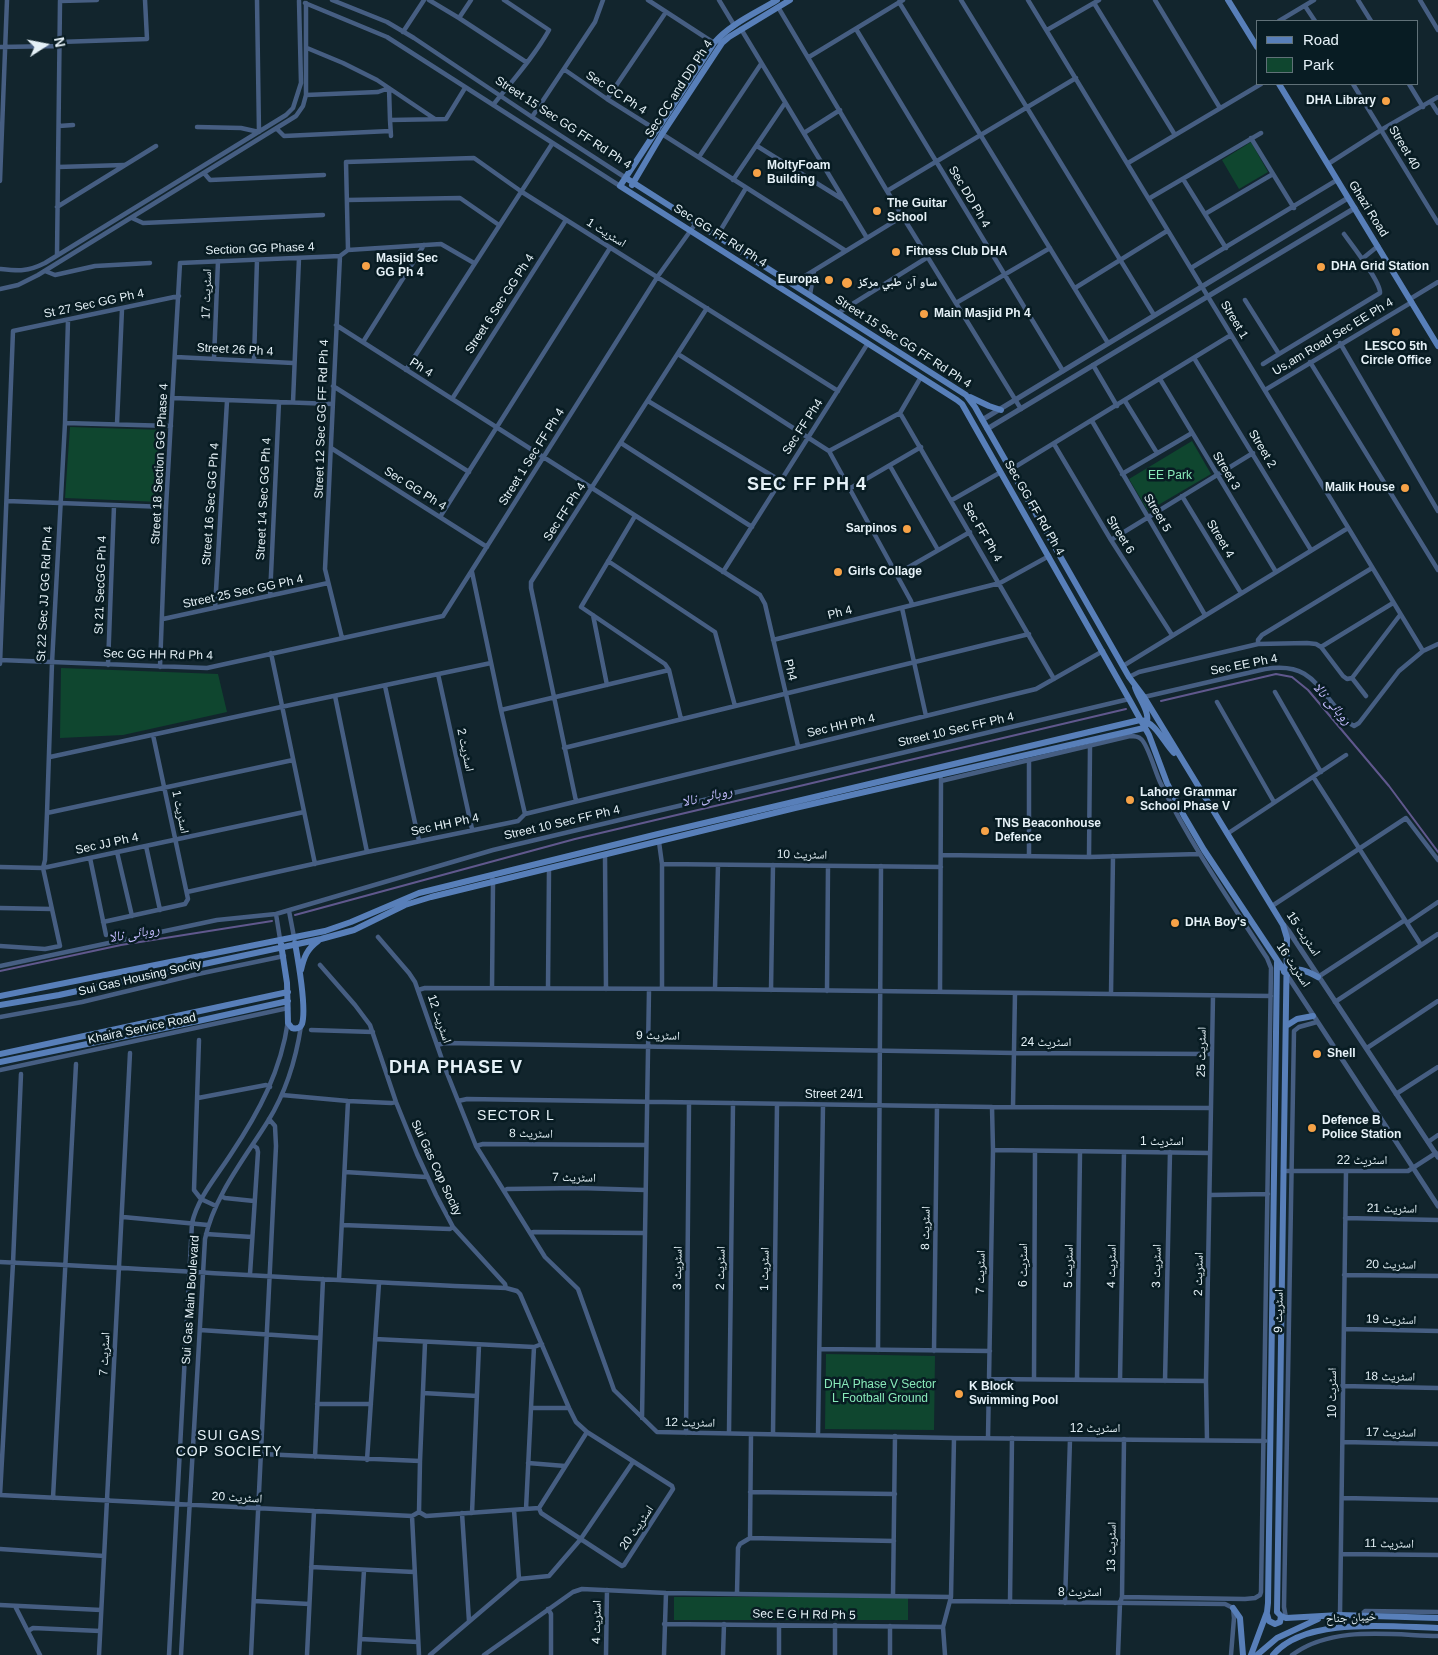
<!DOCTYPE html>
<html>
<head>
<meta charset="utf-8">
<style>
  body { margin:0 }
  #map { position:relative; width:1438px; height:1655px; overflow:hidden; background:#12252d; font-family:Helvetica,sans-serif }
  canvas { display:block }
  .legend { position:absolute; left:1256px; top:20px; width:162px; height:65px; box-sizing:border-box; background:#081c23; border:1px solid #607178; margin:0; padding:6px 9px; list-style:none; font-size:15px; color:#e5f1f7 }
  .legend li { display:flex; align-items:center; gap:10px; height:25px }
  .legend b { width:25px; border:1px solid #607178 }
  .north { position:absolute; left:20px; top:20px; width:50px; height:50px; -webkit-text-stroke:4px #081c23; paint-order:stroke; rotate:79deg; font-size:14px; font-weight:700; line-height:20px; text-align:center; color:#e5f1f7 }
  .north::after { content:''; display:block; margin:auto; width:18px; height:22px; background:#e5f1f7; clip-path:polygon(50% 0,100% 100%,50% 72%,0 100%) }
</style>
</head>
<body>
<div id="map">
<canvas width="1438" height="1655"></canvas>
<ul class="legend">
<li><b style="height:6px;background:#587fb9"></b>Road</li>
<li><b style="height:14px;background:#0f462f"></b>Park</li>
</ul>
<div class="north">N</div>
</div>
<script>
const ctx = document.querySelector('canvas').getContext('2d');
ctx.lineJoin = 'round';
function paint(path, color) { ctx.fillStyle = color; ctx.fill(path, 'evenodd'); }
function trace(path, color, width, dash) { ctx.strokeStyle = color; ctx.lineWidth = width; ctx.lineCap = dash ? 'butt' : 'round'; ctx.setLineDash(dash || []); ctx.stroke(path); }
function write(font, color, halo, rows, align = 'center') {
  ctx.font = font + ' Helvetica,"Noto Naskh Arabic",sans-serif'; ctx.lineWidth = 5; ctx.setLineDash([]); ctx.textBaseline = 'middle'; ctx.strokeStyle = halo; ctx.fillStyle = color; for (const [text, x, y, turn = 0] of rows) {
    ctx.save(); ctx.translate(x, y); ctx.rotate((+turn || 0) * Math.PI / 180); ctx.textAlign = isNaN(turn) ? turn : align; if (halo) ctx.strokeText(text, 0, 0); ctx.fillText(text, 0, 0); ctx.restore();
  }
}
paint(new Path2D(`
  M1251,142L1268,172L1239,189L1222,160Z
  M70,427L164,430L161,502L65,498Z
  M1192,441L1211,474L1148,511L1129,479Z
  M61,668L218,674L227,712L123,735L60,738Z
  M826,1354L935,1356L934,1430L825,1429Z
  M674,1597H908V1620H674Z`), '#0f462f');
trace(new Path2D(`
  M1161,701L1276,674L1292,677L1308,690L1389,786L1438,852
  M295,915L575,839L1126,709
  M0,971L121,945L272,921`), '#60588d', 2);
trace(new Path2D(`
  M332,0L387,22L414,38L532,117L626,178
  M429,0L459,18L471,0
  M648,0L714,43
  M719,0L734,25
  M961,0L1154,315
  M1028,0L1423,651
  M1155,0L1220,108
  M1358,0L1371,21
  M1420,0L1438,30
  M899,2L1108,343
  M305,3L387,37L620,186
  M1094,3L1175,135
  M1305,6L1315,21
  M778,7L887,191L1021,409
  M459,18L526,62
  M1279,21L1314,0
  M741,29L867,238
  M856,29L1063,371
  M1047,30L1099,0
  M403,32L424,0
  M59,42L147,39L145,0
  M0,47L59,46
  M307,48L343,63L377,80L435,119
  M809,57L903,0
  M565,70L607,99L658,131
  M1353,84L1438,223
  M1409,84L1423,107
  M306,95L378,92L389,88L390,120
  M607,99L666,12
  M1431,102L1438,113
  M493,105C512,81 534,57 549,30L504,0
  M532,117L595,22L603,0
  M59,126L73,125
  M197,127L241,128L259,132L257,0
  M277,129L284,136L390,131
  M804,133L840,110
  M662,134L846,251
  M391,136L390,120L446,119L465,88
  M1251,138L1294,208
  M757,146L842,199
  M699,157L761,64
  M1128,163L1261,84
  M1328,164L1381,130L1438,97
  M58,167L124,165
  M204,173L210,180L324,175
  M1183,179L1226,248
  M733,180L785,103
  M0,181L7,0
  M887,191L1076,78
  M1150,198L1261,133
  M347,200L460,198L499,225
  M57,207L156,146
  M1205,214L1273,174
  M132,218L143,223L323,215
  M717,236L746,188
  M348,250L441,244L474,263
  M57,255L60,1L97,0
  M340,256L348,250L346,162L474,158L522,192L838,391
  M340,256L325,569L342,638
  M1362,259L1378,246
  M1191,268L1337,180
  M0,269C19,271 27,272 45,263L286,115L293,108L301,83L299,1
  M45,271L55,275L95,266L150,263
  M792,284L903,216
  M1075,288L1167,231
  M0,289L18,285L38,275L296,116L303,106L306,95V3
  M810,295L814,271
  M1410,299L1438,282
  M1245,300L1279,354L1380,293C1381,282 1352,245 1344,234
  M956,303L1050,248
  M838,313L928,257
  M336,325L760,595L765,604L798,746
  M363,342L424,245
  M1340,343L1438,511
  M678,354L829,451L911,601L912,605
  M176,357L293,363
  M1194,358L1311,550
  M214,359L218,261
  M254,360L257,260
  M1310,362L1438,570
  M1263,364L1279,354
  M1093,365L1117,406
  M406,370L552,144
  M1160,379L1276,572
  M333,386L469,472
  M1265,390L1412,302
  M173,398L332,404
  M452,399L566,220
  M648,401L781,481
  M1125,401L1157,453
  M293,402L299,258
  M900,413L1054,679
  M1092,421L1205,615
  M65,423L171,426
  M117,424L122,309
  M621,443L752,527
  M1054,444L1111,540L1172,635
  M331,448L487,547
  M829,451L900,413L921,377
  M890,466L938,550
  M1010,470L1231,335
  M1122,474L1192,433
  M849,489L921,447
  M1182,496L1241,593
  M952,500L1001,472
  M7,501L166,507
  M635,516L581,607L665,664L669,670L681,719
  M440,517L610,248
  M1111,540L1253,453
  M608,561L715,632L735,706
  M472,572L501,710L525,814
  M723,572L868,343
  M895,575L970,532
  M270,596L279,402
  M215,608L227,401
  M902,608L926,716
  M593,615L607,685
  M163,619L328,583
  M773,640L1000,583L1049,556
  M1258,644V640L1262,635L1372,568
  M1321,647L1393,603
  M271,653L315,864
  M0,660L207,668L443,616L658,276L696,223
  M0,664L13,331L179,296
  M108,665L114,506
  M1123,666L1348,528
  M160,667L166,507L180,263L340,256
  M438,674L472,829
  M1129,677L1139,672L1258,644L1307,643L1316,644L1321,647L1343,676L1347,679L1352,678L1400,615
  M1352,678L1366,696
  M385,686L419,841
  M1275,692L1321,772
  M335,696L367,852
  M1144,697L1265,669C1306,662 1315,682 1338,710C1343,716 1347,723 1354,726L1359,723L1399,671L1423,651L1438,644
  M1217,702L1274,802
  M501,710L669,670
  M564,748L1029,634
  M50,757L281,707L491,663
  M1029,761V855
  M1314,778L1421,945
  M941,781L1130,736C1134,736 1138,736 1141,739C1148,744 1156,775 1161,784C1191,845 1230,901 1267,958L1271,968L1261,1592L1260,1595L1255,1598L1245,1599L1122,1597
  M576,801L531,588V582L707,308
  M47,813L293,760
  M1227,834L1346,755
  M659,842L662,864V989
  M146,846L160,910
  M117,852L132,916
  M605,855L606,989
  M941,855L1089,857L1199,854
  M1089,857L1090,746
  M90,858L106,935
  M662,864L941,867
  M0,867L43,868L304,812
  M492,875L493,883L492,988
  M187,892L367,852L518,821L525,814L1036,689L1103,651
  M1272,906L1406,818L1438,860
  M0,908L52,909
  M289,911L294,937
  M276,914L280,939
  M103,922L185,904L188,899L153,735
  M1407,923L1438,902
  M378,937L409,973L415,982L445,1068L476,1146L545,1257L578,1289L614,1390L657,1432L954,1438L1265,1441
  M0,946L45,949L60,946L43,868L45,860L47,813L52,663L65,423L68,320
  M320,965L355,1005L370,1025L396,1102L417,1154L436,1195L453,1227L505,1284L506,1288L517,1291L520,1294L569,1408L576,1422L587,1432L672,1486L673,1489L624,1565L622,1566L541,1513L539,1508
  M0,966L217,920L276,914L493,850L1129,699
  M1318,977L1405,920
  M548,988L549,869
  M715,989L718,865
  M418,990L425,988L715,989L1271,996
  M771,990L773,865
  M827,991L828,866
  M940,992L941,779
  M1111,994L1113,856
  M1335,1002L1438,934
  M0,1017L82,1002L198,974L284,956
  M311,1030L373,1032
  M199,1040L194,1190L201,1199L216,1206
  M437,1045L445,1043L1015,1053L1212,1054
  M1367,1048L1438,1001
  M0,1070L288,1008
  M1396,1094L1438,1067
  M282,1095L348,1101L391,1103L396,1102
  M198,1098L266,1085L270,1087
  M458,1101L467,1099L992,1107L1210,1108
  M1013,1107L1015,993
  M1428,1142L1438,1135
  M476,1146L483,1144L645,1145
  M993,1150L1210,1153
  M1283,1171H1408L1436,1153
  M345,1172L426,1177
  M504,1191L507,1189L579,1188L645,1190
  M1210,1195L1268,1194
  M221,1196L225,1198L254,1201
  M123,1217L208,1225
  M1345,1218L1438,1220
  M342,1225L450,1229L453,1227
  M530,1233L534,1232L644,1233
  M206,1234L252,1237
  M0,1262C169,1269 337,1282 506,1288
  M250,1274L258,1152L257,1148L253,1145
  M1344,1275L1438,1276
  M339,1279L348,1101
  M1344,1329L1438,1331
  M200,1330L320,1338
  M375,1339L534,1347L542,1344
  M820,1349L990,1351
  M878,1350L881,866
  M934,1351L937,1106
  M989,1379L1206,1381
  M1034,1379L1035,1151
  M1077,1380L1080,1152
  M1120,1380L1124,1152
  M1165,1381L1170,1152
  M1342,1386L1438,1388
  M423,1393L477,1396
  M317,1404H371
  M531,1408H569
  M642,1418L649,990
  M686,1433L689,1103
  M729,1433L733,1103
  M773,1434L777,1104
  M818,1435L823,1105
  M988,1438L993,1150L992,1107
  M1207,1440L1206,1381L1213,996
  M1343,1442L1438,1444
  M261,1454L420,1461
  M315,1457L323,1279
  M367,1460L379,1283
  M528,1463L565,1466
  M750,1492L895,1494
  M0,1495L412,1516L419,1512L426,1516L539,1508L587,1432
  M0,1495L13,1263L21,1074
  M53,1498L76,1064
  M1343,1498L1438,1500
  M526,1509L534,1347
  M419,1512L420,1461L425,1343
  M462,1513L469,1621
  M472,1513L479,1345
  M412,1516L419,1655
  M750,1538L751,1434
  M0,1549L104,1556
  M1341,1554L1438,1555
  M311,1567L414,1572
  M519,1579L549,1576L580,1540L633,1462
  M737,1593L738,1548L740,1544L750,1538L894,1541
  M893,1595L895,1436
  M254,1601L309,1604
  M950,1601L1225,1604L1233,1608L1234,1618L1231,1655
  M1010,1602L1012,1438
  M1065,1603L1070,1439
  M0,1605L101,1610
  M15,1606L40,1655
  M548,1609L551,1614V1655
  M1340,1615L1346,1171
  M1360,1616L1365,1611L1438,1612
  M1286,1618L1284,1607L1294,1031L1299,1027L1317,1022
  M664,1624L943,1627
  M28,1631L33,1628L100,1631
  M360,1639L418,1642
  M99,1655L130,1053
  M169,1655L192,1223C198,1197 217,1176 231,1154C259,1112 281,1071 288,1021
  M181,1655L205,1239C214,1196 245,1158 268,1121C286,1092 296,1059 301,1026
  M251,1655L276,1146L275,1126L269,1119
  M307,1655L314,1511
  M359,1655L364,1570
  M430,1655L519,1579L514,1510
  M484,1655L573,1592L582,1589L666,1593L951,1597
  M606,1655L607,1590
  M664,1655L666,1593
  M723,1655L724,1624
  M779,1655V1625
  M835,1655V1625
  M890,1655V1626
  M945,1655L943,1627L951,1597L954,1438
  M1118,1655L1120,1603L1122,1597L1124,1439
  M1292,1655C1333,1625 1390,1635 1438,1636`), '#465e82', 4.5);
trace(new Path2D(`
  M982,420L1348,198
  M987,429L1355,208
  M1284,925L1288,930L1438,1157
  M1287,975L1438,1206`), '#465e82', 5);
trace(new Path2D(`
  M777,0C756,13 730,24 714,43L620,186L957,400L962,404L1129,699L1149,735L1167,783L1184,816L1204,850L1287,975
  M1228,0L1257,47
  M1279,84L1438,346
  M626,178L966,395L975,407L1129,677L1144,697L1283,925L1287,938L1277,1612L1281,1616L1286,1618L1340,1615L1438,1618
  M632,185L662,134L722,43L729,37L790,0
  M970,397L989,406L1001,410
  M281,944L287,983L288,1023L292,1028C296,1029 300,1029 302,1024C307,1008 298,960 295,943
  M301,970C304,957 307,949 318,941
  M1284,972C1296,966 1307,971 1318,977
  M0,996L325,931L351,922L419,893L658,834L1140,720C1155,721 1164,743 1174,753
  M0,1005L59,995L321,939L354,930L405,905L431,897L795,808L1144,728C1154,716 1139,700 1135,687
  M1286,1026L1297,1019L1313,1016
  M0,1054L288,992
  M0,1062L198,1021L288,1001
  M1233,1608L1240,1618L1243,1655
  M1267,1614L1269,1621L1275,1624L1280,1622L1281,1616
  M1251,1655L1267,1612L1268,1603L1277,962
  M1257,1655L1277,1638L1318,1619
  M1273,1655C1305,1616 1392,1627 1438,1628`), '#587fb9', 6);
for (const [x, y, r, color] of [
  [1386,101,5,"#f6a247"],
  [757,173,5,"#f6a247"],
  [877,211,5,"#f6a247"],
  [896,252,5,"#f6a247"],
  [366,266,5,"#f6a247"],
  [1321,267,5,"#f6a247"],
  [829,280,5,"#f6a247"],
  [847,283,6,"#f6a247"],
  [924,314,5,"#f6a247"],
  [1396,332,5,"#f6a247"],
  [1405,488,5,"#f6a247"],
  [907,529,5,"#f6a247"],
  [838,572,5,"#f6a247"],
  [1130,800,5,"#f6a247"],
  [985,831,5,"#f6a247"],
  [1175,923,5,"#f6a247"],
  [1317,1054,5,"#f6a247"],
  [1312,1128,5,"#f6a247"],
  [959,1394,5,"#f6a247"]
]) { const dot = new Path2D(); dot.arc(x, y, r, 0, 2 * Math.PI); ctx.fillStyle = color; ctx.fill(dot); trace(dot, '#081c23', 2); }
write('12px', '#e5f1f7', '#081c23', [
  ["Sec CC and DD Ph 4",679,89,-57],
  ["Sec CC Ph 4",616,93,33],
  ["Street 15 Sec GG FF Rd Ph 4",563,123,33],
  ["Street 40",1404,148,59],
  ["Sec DD Ph 4",969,197,59],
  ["Ghazi Road",1368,209,58],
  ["اسٹریٹ 1",606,233,32],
  ["Sec GG FF Rd Ph 4",720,236,32],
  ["Section GG Phase 4",260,249,-2],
  ["اسٹریٹ 17",207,294,-88],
  ["St 27 Sec GG Ph 4",94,304,-12],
  ["Street 6 Sec GG Ph 4",500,304,-57],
  ["Street 1",1234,320,59],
  ["Us,am Road Sec EE Ph 4",1333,337,-31],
  ["Street 15 Sec GG FF Rd Ph 4",903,342,33],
  ["Street 26 Ph 4",235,350,3],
  ["Ph 4",421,368,33],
  ["Street 12 Sec GG FF Rd Ph 4",322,419,-88],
  ["Sec FF Ph4",803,427,-57],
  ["Street 2",1262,449,59],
  ["Street 1 Sec FF Ph 4",532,457,-58],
  ["Street 18 Section GG Phase 4",160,464,-87],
  ["Street 3",1226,471,59],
  ["Sec GG Ph 4",415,489,32],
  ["Street 14 Sec GG Ph 4",264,499,-87],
  ["Street 16 Sec GG Ph 4",211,504,-86],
  ["Sec GG FF Rd Ph 4",1034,508,60],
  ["Sec FF Ph 4",565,512,-57],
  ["Street 5",1157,513,59],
  ["Sec FF Ph 4",982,532,60],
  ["Street 6",1120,535,58],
  ["Street 4",1220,539,59],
  ["St 21 SecGG Ph 4",101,585,-88],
  ["Street 25 Sec GG Ph 4",243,592,-12],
  ["St 22 Sec JJ GG Rd Ph 4",45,594,-87],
  ["Ph 4",840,613,-14],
  ["Sec GG HH Rd Ph 4",158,655,1],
  ["Sec EE Ph 4",1244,665,-11],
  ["Ph4",790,670,77],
  ["Sec HH Ph 4",841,726,-13],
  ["Street 10 Sec FF Ph 4",956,730,-13],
  ["اسٹریٹ 2",465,750,78],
  ["اسٹریٹ 1",180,812,78],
  ["Street 10 Sec FF Ph 4",562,823,-13],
  ["Sec HH Ph 4",445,825,-12],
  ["Sec JJ Ph 4",107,844,-12],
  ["اسٹریٹ 10",802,855,1],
  ["اسٹریٹ 15",1303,934,56],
  ["اسٹریٹ 16",1293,965,56],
  ["Sui Gas Housing Socity",140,978,-13],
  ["اسٹریٹ 12",439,1019,71],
  ["Khaira Service Road",142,1029,-12],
  ["اسٹریٹ 9",658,1036,1],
  ["اسٹریٹ 24",1046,1043],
  ["اسٹریٹ 25",1202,1052,-89],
  ["Street 24/1",834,1095],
  ["اسٹریٹ 8",531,1134,1],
  ["اسٹریٹ 1",1162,1142],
  ["اسٹریٹ 22",1362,1161],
  ["Sui Gas Cop Socity",436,1168,65],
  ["اسٹریٹ 7",574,1178,1],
  ["اسٹریٹ 21",1392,1209,1],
  ["اسٹریٹ 8",926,1228,-89],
  ["اسٹریٹ 6",1024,1265,-90],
  ["اسٹریٹ 20",1391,1265,1],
  ["اسٹریٹ 5",1069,1266,-89],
  ["اسٹریٹ 4",1112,1266,-89],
  ["اسٹریٹ 3",1157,1266,-89],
  ["اسٹریٹ 3",678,1268,-89],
  ["اسٹریٹ 2",721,1268,-89],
  ["اسٹریٹ 1",765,1269,-89],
  ["اسٹریٹ 7",981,1272,-89],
  ["اسٹریٹ 2",1199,1274,-89],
  ["Sui Gas Main Boulevard",191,1300,-86],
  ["اسٹریٹ 9",1279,1311,-89],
  ["اسٹریٹ 19",1391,1320,2],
  ["اسٹریٹ 7",105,1354,-87],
  ["اسٹریٹ 18",1390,1377,1],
  ["اسٹریٹ 10",1333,1393,-90],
  ["اسٹریٹ 12",690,1423,1],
  ["اسٹریٹ 12",1095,1429],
  ["اسٹریٹ 17",1391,1433,1],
  ["اسٹریٹ 20",237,1498,3],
  ["اسٹریٹ 20",637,1528,-56],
  ["اسٹریٹ 11",1389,1544,1],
  ["اسٹریٹ 13",1112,1547,-89],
  ["اسٹریٹ 8",1080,1593],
  ["Sec E G H Rd Ph 5",804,1615,1],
  ["خیبان جناح",1351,1618,-3],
  ["اسٹریٹ 4",597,1622,-89]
]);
write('bold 12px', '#e5f1f7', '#081c23', [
  ["DHA Library",1376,101,"right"],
  ["MoltyFoam",767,166],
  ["Building",767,180],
  ["The Guitar",887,204],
  ["School",887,218],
  ["Fitness Club DHA",906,252],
  ["Masjid Sec",376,259],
  ["GG Ph 4",376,273],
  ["DHA Grid Station",1331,267],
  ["Europa",819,280,"right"],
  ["ساو آن طبي مرکز",858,283],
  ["Main Masjid Ph 4",934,314],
  ["LESCO 5th",1396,347,"center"],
  ["Circle Office",1396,361,"center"],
  ["Malik House",1395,488,"right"],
  ["Sarpinos",897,529,"right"],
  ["Girls Collage",848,572],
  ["Lahore Grammar",1140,793],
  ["School Phase V",1140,807],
  ["TNS Beaconhouse",995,824],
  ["Defence",995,838],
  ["DHA Boy's",1185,923],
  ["Shell",1327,1054],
  ["Defence B",1322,1121],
  ["Police Station",1322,1135],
  ["K Block",969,1387],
  ["Swimming Pool",969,1401]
], 'left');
write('12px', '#88e9b9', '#081c23', [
  ["EE Park",1170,476],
  ["DHA Phase V Sector",880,1385],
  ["L Football Ground",880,1399]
]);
write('italic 14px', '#c5bdff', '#081c23', [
  ["روہائی نالا",1332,704,49],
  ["روہائی نالا",707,797,-13],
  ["روہائی نالا",134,934,-10]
]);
ctx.letterSpacing = '1px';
write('14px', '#e5f1f7', '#081c23', [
  ["SECTOR L",516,1116],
  ["SUI GAS",229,1436],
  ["COP SOCIETY",229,1452]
]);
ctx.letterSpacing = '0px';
ctx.letterSpacing = '1px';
write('bold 18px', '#e5f1f7', '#081c23', [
  ["SEC FF PH 4",807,485],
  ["DHA PHASE V",456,1068]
]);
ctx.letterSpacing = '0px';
</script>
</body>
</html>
